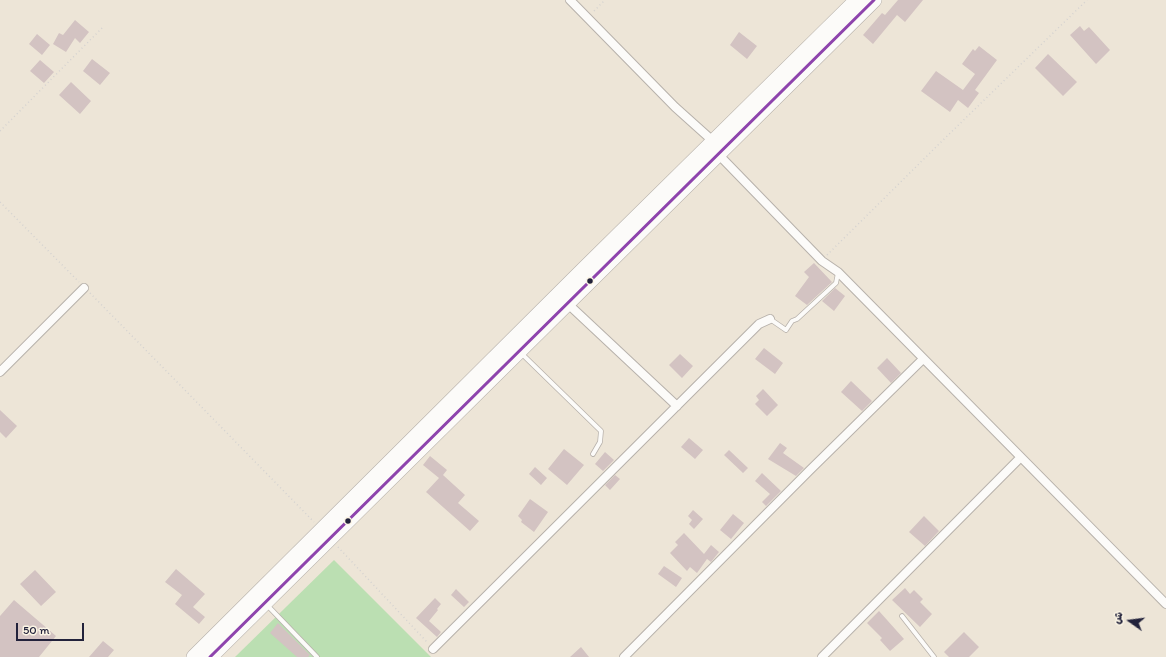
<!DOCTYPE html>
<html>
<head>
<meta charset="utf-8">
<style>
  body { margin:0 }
  #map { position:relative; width:1166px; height:657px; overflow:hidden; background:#ede5d7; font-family:Itim,"Playpen Sans Arabic",sans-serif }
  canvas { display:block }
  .north { position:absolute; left:1110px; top:601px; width:40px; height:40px; -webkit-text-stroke:3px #fcf5e5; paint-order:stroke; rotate:284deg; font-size:11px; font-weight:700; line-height:16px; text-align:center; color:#22223b }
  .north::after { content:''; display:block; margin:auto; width:14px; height:18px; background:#22223b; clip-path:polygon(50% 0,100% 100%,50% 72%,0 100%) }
  .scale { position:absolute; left:16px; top:623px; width:68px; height:18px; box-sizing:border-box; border:2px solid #22223b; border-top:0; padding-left:5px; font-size:12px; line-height:14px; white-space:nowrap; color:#22223b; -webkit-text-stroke:3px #fcf5e5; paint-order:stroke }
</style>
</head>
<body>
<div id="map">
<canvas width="1166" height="657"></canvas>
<div class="north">ش</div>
<div class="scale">50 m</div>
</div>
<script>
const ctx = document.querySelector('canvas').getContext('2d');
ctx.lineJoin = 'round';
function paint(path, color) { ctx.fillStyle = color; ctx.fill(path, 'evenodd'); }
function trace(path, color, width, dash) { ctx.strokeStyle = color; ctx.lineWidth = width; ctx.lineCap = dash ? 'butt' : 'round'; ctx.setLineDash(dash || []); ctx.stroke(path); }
paint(new Path2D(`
  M334,560L431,657H235Z`), '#bbdfb2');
paint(new Path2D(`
  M898,0H923L905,22L897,15L873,44L863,35L882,13L885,15Z
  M75,20L89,32L80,43L75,38L66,52L53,44L59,33L63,35Z
  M1080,26L1084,31L1089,27L1110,50L1096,64L1070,35Z
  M739,32L757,46L747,59L730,45Z
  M37,34L50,45L42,55L29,44Z
  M979,46L997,60L975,90L979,93L968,108L958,100L950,112L921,91L936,71L963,90L975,74L962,64L973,49L975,51Z
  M1048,54L1077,82L1063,96L1035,68Z
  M92,59L110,73L100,85L83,71Z
  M40,60L54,72L44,83L30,71Z
  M71,82L91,101L80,114L59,95Z
  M814,263L832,282L807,305L795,296L809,277L804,272Z
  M835,288L845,296L834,311L822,301Z
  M764,348L783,363L775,374L755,359Z
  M680,354L693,366L682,378L669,365Z
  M887,358L901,373L891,383L877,368Z
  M851,381L872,401L862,411L841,392Z
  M763,389L778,405L767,416L755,404L759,400L756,396Z
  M0,410L17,426L6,438L0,432Z
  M689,438L703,450L695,459L681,447Z
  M780,443L787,448L783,453L804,468L796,476L768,459Z
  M564,449L584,465L567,485L548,469Z
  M729,450L748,468L743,473L724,455Z
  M605,452L614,460L603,471L595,464Z
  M430,456L447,470L443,475L465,495L458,503L479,521L470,531L426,492L439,478L423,465Z
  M535,467L547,478L541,485L529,474Z
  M762,473L781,491L766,506L762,502L770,494L755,481Z
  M615,475L620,479L610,490L605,485Z
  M530,499L548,512L534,532L521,522L522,520L518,516Z
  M693,510L703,519L694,529L689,524L692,520L688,516Z
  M733,514L744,523L731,539L720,530Z
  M924,516L939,531L925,546L909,532Z
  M684,533L704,554L711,545L719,552L711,562L707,559L697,573L690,567L687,571L670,553L678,545L675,542Z
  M664,566L682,578L676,587L658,574Z
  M176,569L205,594L193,607L205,617L199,624L175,604L182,595L165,582Z
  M35,570L56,592L41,606L20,584Z
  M905,588L910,594L914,590L923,599L920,602L932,614L920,627L892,600Z
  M456,589L469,602L464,607L451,595Z
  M435,598L441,604L437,609L438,610L429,621L441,632L437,637L416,618Z
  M14,600L56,636L39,657H0V616Z
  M879,611L904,639L890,651L880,640L882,638L867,623Z
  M278,623L310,655L308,657H297L270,633Z
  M964,632L979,647L969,657H949L944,652Z
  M103,641L114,650L108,657H89Z
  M581,647L589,657H570Z`), '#d3c3c2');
const lane = new Path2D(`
  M770,319L786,330L792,321L797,319L836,283L838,273
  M522,354L601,431L600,442L593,454
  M267,605L317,657
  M902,616L934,657`);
const street = new Path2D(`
  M570,0L675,107L714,142
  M718,154L822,261L838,272L1166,604
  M567,303L677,406
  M0,372L84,288
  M433,649L759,324L770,319
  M624,657L810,470L923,359
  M822,657L1020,458`);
const highway = new Path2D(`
  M194,657L584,269L857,0
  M210,657L874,0`);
trace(lane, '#b7b1ab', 5.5);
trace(street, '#b7b1ab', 10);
trace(highway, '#b7b1ab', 16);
trace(new Path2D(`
  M594,11L605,0
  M0,131L104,26
  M0,202L79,282
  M827,255L939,144L1087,0
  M90,293L314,522
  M338,547L427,642`), '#d4d2d0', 1.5, [1, 3]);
trace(lane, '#fcfbf9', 4);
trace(street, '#fcfbf9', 8);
trace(highway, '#fcfbf9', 15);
trace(new Path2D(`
  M210,657L874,0`), '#8e44ad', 3);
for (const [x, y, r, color] of [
  [590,281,3.5,"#22223b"],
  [348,521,3.5,"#22223b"]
]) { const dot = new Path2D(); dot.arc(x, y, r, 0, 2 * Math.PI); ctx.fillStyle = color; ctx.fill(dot); trace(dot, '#fcf5e5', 1.5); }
</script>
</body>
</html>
